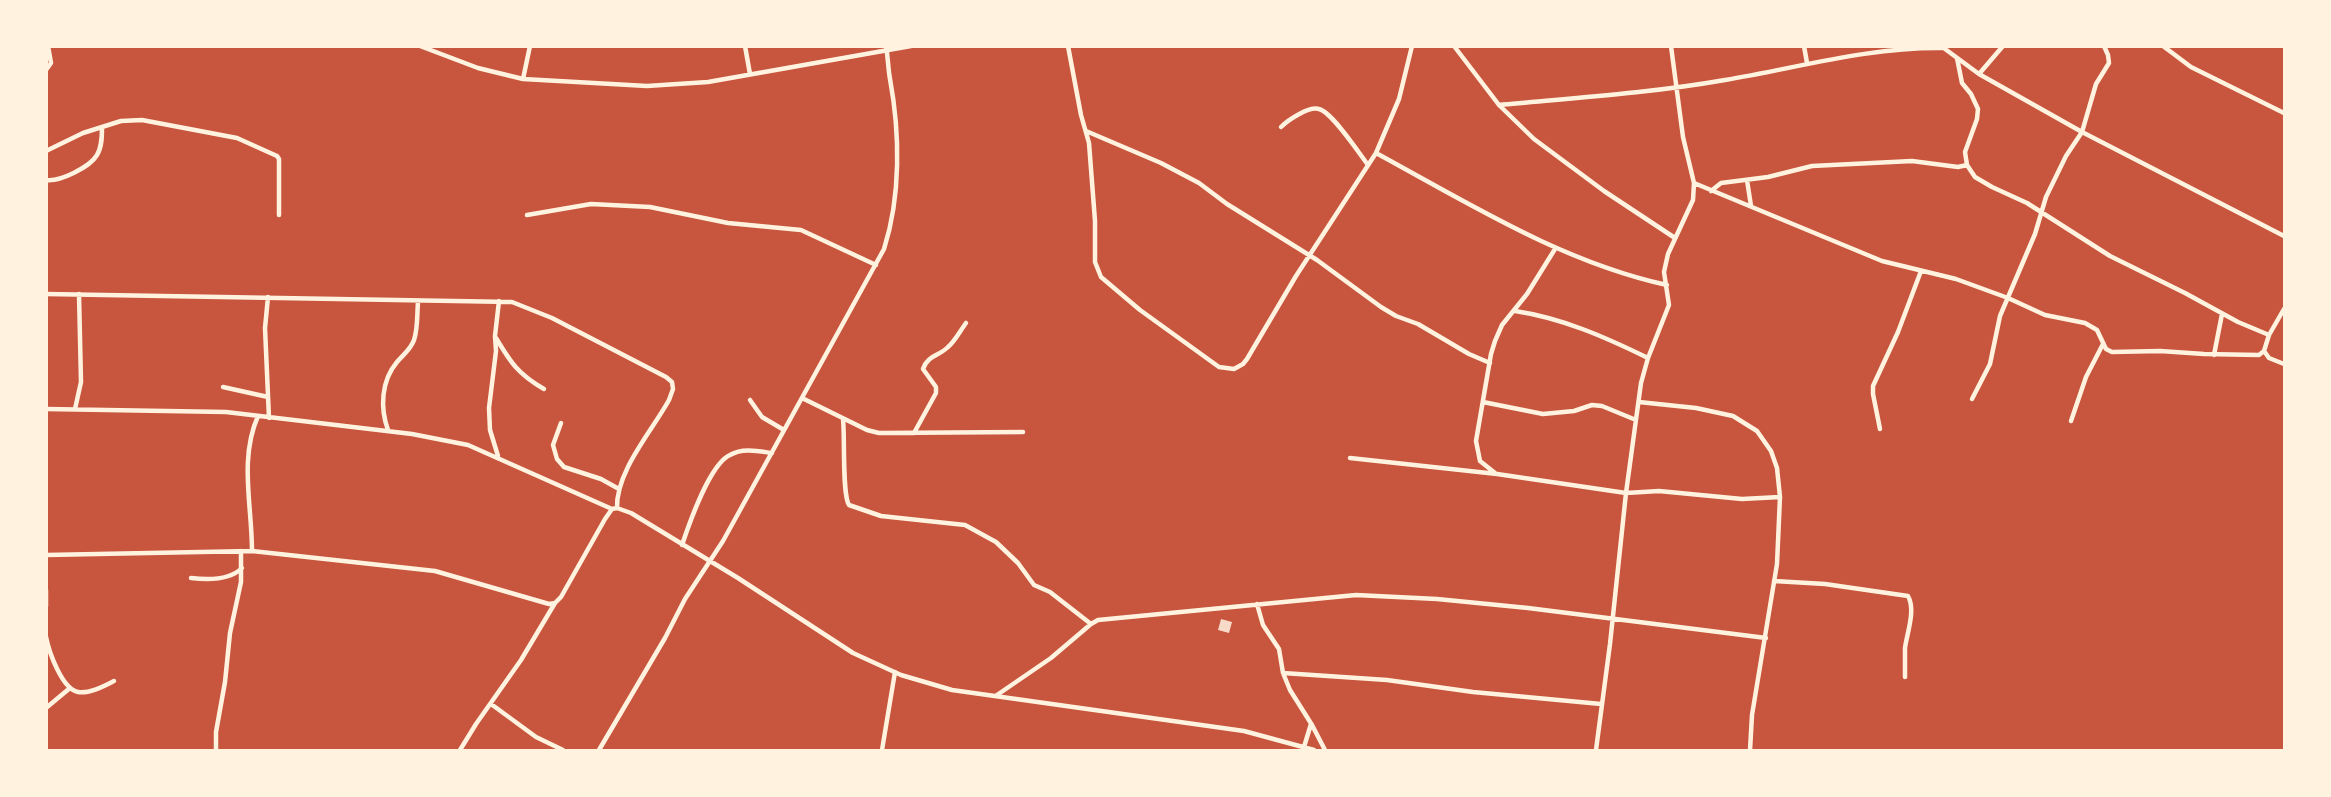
<!DOCTYPE html>
<html>
<head>
<meta charset="utf-8">
<style>
  body { margin:0 }
  #map { position:relative; width:2331px; height:797px; overflow:hidden; background:#c8553d; font-family:"Nunito Sans",sans-serif }
  canvas { display:block }
  .frame { position:absolute; inset:0; border:48px solid #fff3e0; pointer-events:none }
</style>
</head>
<body>
<div id="map">
<canvas width="2331" height="797"></canvas>
<div class="frame"></div>
</div>
<script>
const ctx = document.querySelector('canvas').getContext('2d');
ctx.lineJoin = 'round';
function paint(path, color) { ctx.fillStyle = color; ctx.fill(path, 'evenodd'); }
function trace(path, color, width, dash) { ctx.strokeStyle = color; ctx.lineWidth = width; ctx.lineCap = dash ? 'butt' : 'round'; ctx.setLineDash(dash || []); ctx.stroke(path); }
paint(new Path2D(`
  M1221,619L1232,622L1229,633L1218,630Z`), '#f7dbc8');
trace(new Path2D(`
  M420,46L478,68L523,79L647,86L708,82L911,46
  M745,46L750,74
  M1068,46L1081,115L1089,143L1095,221V262L1101,277L1140,310L1219,367L1234,369L1243,364L1247,359L1296,276L1376,153L1399,99L1412,46
  M1454,46L1499,105L1534,139L1604,191L1675,238
  M1804,46L1807,63
  M1941,46L1979,74L2082,132L2284,236
  M2163,46L2191,67L2284,113
  M1957,58L1962,83L1971,94L1978,109L1977,119L1965,152L1967,165L1975,177L1992,187L2027,203L2110,256L2185,293L2238,322L2269,335
  M46,70L51,63L48,46
  M1979,74L2003,46
  M523,79L530,46
  M1499,105C1574,98 1651,93 1725,80C1797,68 1869,47 1942,48
  M1281,127C1288,120 1309,106 1319,109C1332,112 1359,153 1368,165
  M1086,131L1161,163L1199,183L1227,204L1317,260L1381,307L1396,316L1418,324L1469,354L1490,363
  M46,151L83,133L121,121L142,120L237,138L277,156L279,159V215
  M1376,153C1470,204 1562,262 1667,285
  M46,180C60,182 90,167 97,155C102,147 102,136 102,127
  M1747,180L1751,206
  M1694,183L1882,261L1956,279L2008,298L2045,315L2085,323L2097,330L2106,349L2112,352L2160,351L2204,354L2259,355L2264,351L2269,335L2284,309
  M1711,191L1721,183L1768,177L1812,166L1912,161L1958,167L1967,165
  M527,215L591,204L650,207L728,223L801,230L876,265
  M46,294L512,302L552,318L666,377L672,382L673,389L669,400C652,431 616,471 617,508
  M268,297L265,328L269,418
  M1515,311C1562,318 1605,337 1648,358
  M496,338C511,363 518,374 544,389
  M2264,351L2269,358L2284,364
  M2214,355L2222,314
  M223,387L268,397
  M802,398L867,430L879,433L1023,432
  M1972,399L1990,364L2000,316L2035,234L2046,197L2066,156L2082,132L2096,84L2109,63L2108,55L2104,46
  M750,400L762,417L784,430
  M1483,402L1543,414L1574,411L1592,405L1602,406L1636,420
  M1639,402L1696,408L1733,416L1757,431L1771,451L1777,468L1780,497L1777,564L1752,715L1750,750
  M46,409L226,412L412,434L468,445L612,509
  M75,409L81,382L79,294
  M843,419C845,436 842,495 849,505L881,516L965,525L996,542L1018,563L1034,585L1050,592L1091,624
  M2071,421L2086,377L2103,344
  M561,423L553,445L557,459L564,467L601,479L619,489
  M1880,429L1873,394V386L1898,332L1921,271
  M388,430C380,408 381,381 397,362C403,355 411,349 414,340C418,328 417,314 418,302
  M914,433L936,393V387L923,369C927,356 939,356 948,347C955,341 960,331 966,323
  M498,456L490,430L489,408L496,351L495,336L499,301
  M1350,458L1497,474L1626,493L1659,491L1742,499L1780,497
  M1495,473L1480,461L1476,441L1491,354L1495,341L1502,325L1527,294L1555,249
  M682,545C689,524 710,464 730,455C743,448 757,451 772,453
  M252,551C252,505 239,459 258,416
  M46,555L252,551L435,571L549,604L555,603L561,597L605,519L612,509L617,508L631,513L738,578L853,653L901,675L952,690L1244,731L1314,750
  M191,578C207,580 229,581 242,568
  M1774,581L1825,584L1908,596C1916,610 1907,633 1905,648C1905,658 1905,667 1905,677
  M46,590V606
  M1257,604L1263,625L1279,649L1283,673L1290,690L1312,725L1325,750
  M46,637C49,652 62,689 78,692C89,694 104,686 114,681
  M1283,673L1387,680L1473,692L1601,704
  M997,695L1051,658L1091,624L1098,620L1356,595L1437,599L1528,608L1766,638
  M491,704L536,737L563,750
  M46,708L70,688
  M1304,747L1311,724
  M216,750V732L225,682L230,633L241,582V551
  M460,750L476,724L521,660L555,603
  M599,750L665,638L685,599L723,541L884,249C901,196 900,133 890,79C888,68 888,57 886,46
  M882,750L895,672
  M1596,750L1610,644L1626,493L1641,383L1648,358L1669,305L1664,272L1668,254L1693,200L1694,183L1683,137L1671,46`), '#fff3e0', 4.5);
</script>
</body>
</html>
